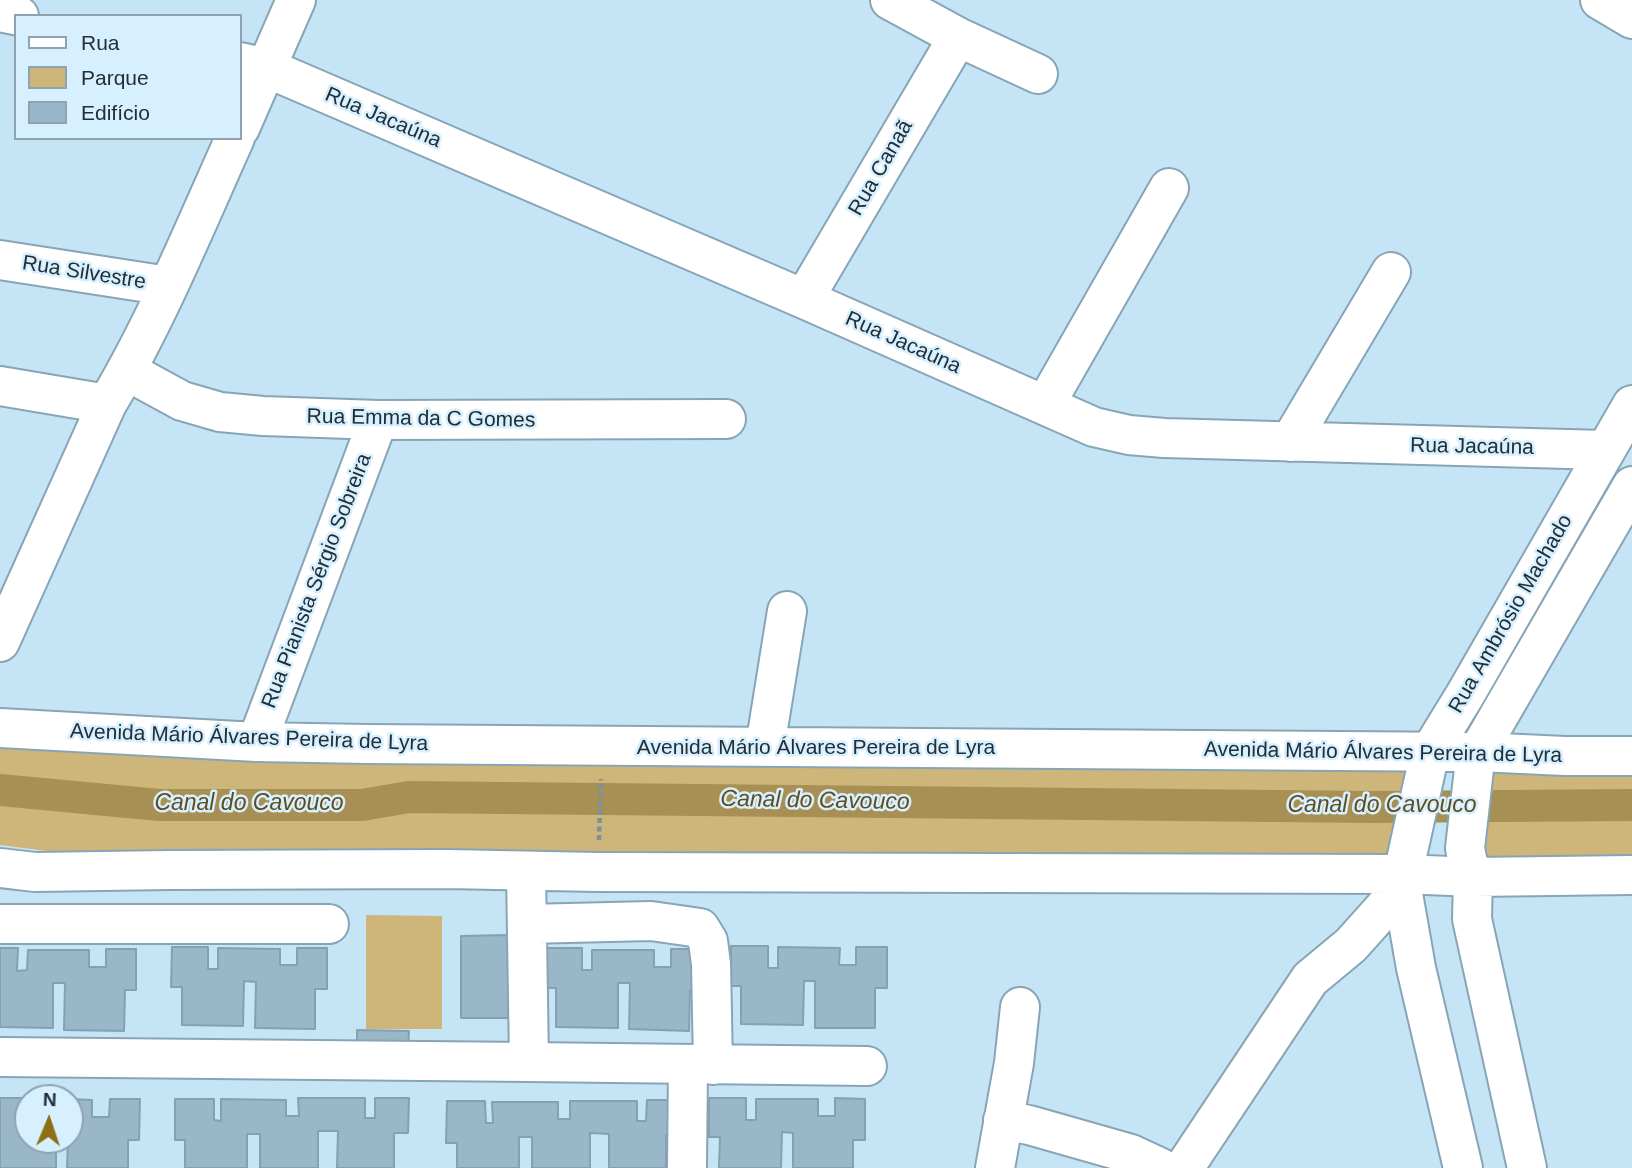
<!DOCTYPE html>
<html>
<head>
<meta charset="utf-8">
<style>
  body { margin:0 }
  #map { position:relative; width:1632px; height:1168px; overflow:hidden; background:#c5e4f6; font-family:Arial,sans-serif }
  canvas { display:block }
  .legend { position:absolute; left:14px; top:14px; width:228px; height:126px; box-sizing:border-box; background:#d7f0ff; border:2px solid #8fa3af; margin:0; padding:9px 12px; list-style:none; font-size:21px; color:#232f36 }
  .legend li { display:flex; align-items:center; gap:14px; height:35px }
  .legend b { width:35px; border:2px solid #8fa3af }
  .north { position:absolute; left:14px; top:1084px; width:70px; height:70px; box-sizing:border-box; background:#d7f0ff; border:2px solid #8fa3af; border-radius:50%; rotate:2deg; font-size:19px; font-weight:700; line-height:28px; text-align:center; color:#232f36 }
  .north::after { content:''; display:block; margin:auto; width:24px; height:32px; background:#8e6f12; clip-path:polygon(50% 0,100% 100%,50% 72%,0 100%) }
</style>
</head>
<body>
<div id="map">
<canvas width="1632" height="1168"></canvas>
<ul class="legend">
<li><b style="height:9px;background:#fff"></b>Rua</li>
<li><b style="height:19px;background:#ceb579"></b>Parque</li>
<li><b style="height:19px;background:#99b7c9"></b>Edifício</li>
</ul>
<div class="north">N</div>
</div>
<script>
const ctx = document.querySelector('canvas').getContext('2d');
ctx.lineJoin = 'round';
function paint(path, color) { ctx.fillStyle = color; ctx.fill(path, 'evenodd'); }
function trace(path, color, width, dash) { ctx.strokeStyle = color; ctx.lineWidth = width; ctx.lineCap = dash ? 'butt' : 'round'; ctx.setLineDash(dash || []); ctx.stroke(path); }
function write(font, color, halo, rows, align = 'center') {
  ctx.font = font + ' Arial,sans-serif'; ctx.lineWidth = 5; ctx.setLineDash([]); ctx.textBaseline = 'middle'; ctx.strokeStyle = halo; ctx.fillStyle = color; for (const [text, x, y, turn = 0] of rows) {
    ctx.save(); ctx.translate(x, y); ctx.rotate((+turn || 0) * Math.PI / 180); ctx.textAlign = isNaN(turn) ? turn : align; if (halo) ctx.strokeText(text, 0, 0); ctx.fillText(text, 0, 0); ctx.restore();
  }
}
paint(new Path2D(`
  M0,739L1399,762L1414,777L1388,857L71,854L0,845Z
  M1632,762V866L1490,860L1480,854L1485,771Z
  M366,915L442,916V1029H366Z`), '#ceb579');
trace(new Path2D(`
  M0,790L159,805H362L409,797L1373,807L1632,805`), '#a88f53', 32);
const building = new Path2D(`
  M508,935V1018H461V936Z
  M731,946H768V968H778V947L840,948L839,965H856V947H887V988H875V1028H815V981H804L803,1025L741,1024V986H731Z
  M172,947H208V969H218V948L280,949V965H297V948H327V989H315V1029L255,1028L256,982L244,981L243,1026L182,1025V987H171Z
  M0,948H18L17,971L27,970L28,950H89V967H106V949H136V990H125L124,1031L64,1030L65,983H53V1028L0,1027Z
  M546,948H582V970H592V950H654V967H671V949H701V990H690L689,1031L629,1029L630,983H618V1028L556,1027V988H545Z
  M357,1030L409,1031L408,1050L357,1049Z
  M0,1098H21V1120H28V1140H56V1168H0Z
  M298,1098H365V1118H375V1098H409L408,1133H394V1168H337L338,1131H318V1168H260V1134H247V1168H185V1140H175V1099H214V1120L221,1121V1099L286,1100V1116H299Z
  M709,1098H746V1120H756V1099H818V1116H835V1098L865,1099V1140H853V1168H793V1133L782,1132L781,1168H719L720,1137H709Z
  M70,1099L92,1100V1117H109L110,1099H140L139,1140H128V1168H67L68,1140H70Z
  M647,1100H680V1135H666V1168H609V1134L590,1133V1168H532V1137H519V1168H457V1143H446L447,1101H485L486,1123H493L492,1102H558V1119H570V1101H637V1121H646Z`);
paint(building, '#99b7c9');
trace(building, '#83a1b2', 2);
const minor = new Path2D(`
  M890,0L958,37L1038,74
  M1600,0L1632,19
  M0,12L19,16
  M240,62L267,68L804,299L1094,427L1129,435L1164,438L1605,450
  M240,128L296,0
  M0,260L168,286
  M804,299L958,37
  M127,371L182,401L220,412L263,416L378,420L726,419
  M0,386L107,404
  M1045,405L1169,188
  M1290,442L1391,272
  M0,642L107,404C157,320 195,227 235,138
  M0,728L257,742L368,744L1478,752L1565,756H1632
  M257,742L378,420
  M765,747L787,611
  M0,868L35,872L170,870L447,869L597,872L1403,874L1473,877L1632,875
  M526,872L529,1062L867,1066
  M0,924H329
  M527,924L651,921L700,928L708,941L711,964L713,1065
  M0,1057L529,1062
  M1003,1120L1029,1125L1131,1154L1161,1168
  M687,1168L688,1064
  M995,1168L1014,1063L1020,1007
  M1184,1168L1310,979L1351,945L1402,888
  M1463,1168L1416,968L1402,888L1403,874L1430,752L1465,695L1632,405
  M1527,1168L1472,919L1473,877L1467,859L1465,848L1475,760L1478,752L1632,486`);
trace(minor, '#87a5b6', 42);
trace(new Path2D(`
  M599,840L601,779`), '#7a919e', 4.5, [5, 3.5]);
trace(minor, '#fff', 38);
write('21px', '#232f36', '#d7f0ff', [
  ["Rua Jacaúna",383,118,23],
  ["Rua Canaã",881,168,-60],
  ["Rua Silvestre",84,273,9],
  ["Rua Jacaúna",903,343,24],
  ["Rua Emma da C Gomes",421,419,1],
  ["Rua Jacaúna",1472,447,1],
  ["Rua Pianista Sérgio Sobreira",317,581,-69],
  ["Rua Ambrósio Machado",1511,614,-60],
  ["Avenida Mário Álvares Pereira de Lyra",249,738,2],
  ["Avenida Mário Álvares Pereira de Lyra",816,748],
  ["Avenida Mário Álvares Pereira de Lyra",1383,753,1]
]);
write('italic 23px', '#604d1e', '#d7f0ff', [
  ["Canal do Cavouco",815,801,1],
  ["Canal do Cavouco",249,804],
  ["Canal do Cavouco",1382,806]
]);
</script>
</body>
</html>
